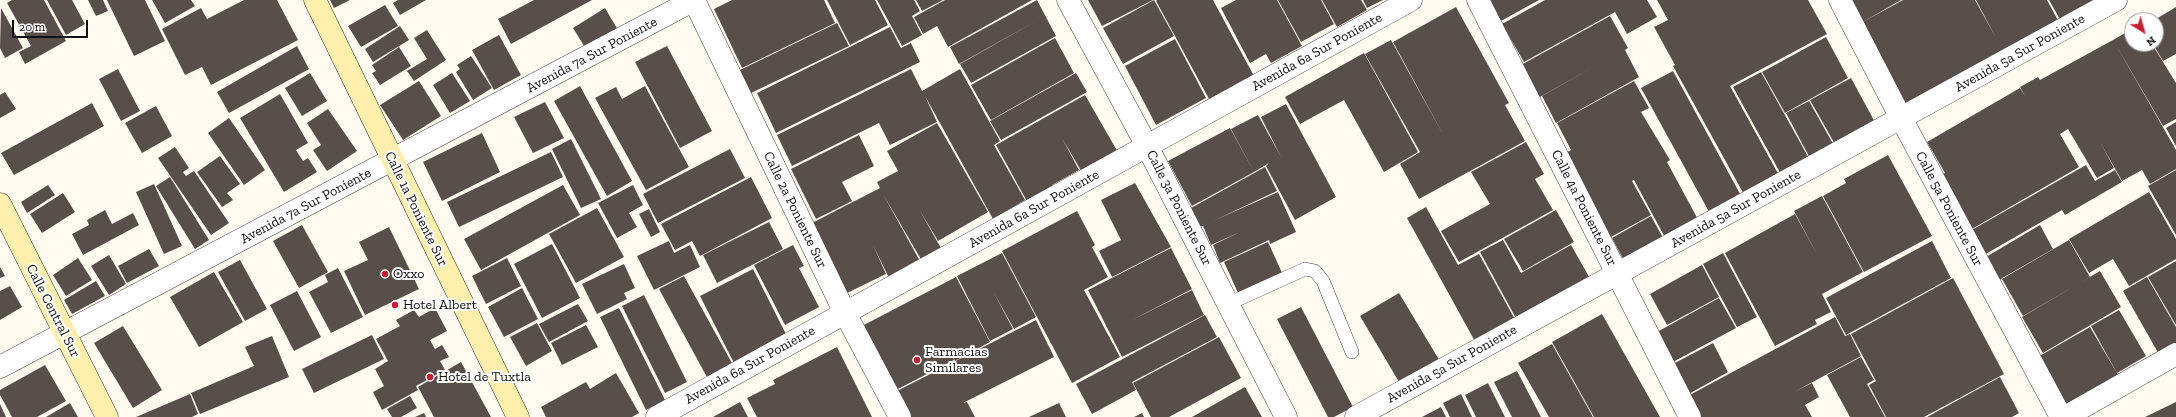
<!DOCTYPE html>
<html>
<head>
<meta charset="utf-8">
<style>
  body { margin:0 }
  #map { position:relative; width:2176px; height:417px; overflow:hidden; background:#fffbf1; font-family:"Zilla Slab",serif }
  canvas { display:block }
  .north { position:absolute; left:2124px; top:12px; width:40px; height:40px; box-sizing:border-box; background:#fff; border:1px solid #9f9f9f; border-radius:50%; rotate:143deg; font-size:11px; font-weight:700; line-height:16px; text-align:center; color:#0f0f0f }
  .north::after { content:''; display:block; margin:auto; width:14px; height:18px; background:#ca1c33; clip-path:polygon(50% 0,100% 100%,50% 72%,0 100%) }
  .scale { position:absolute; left:12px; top:20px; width:76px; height:18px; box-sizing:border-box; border:2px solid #0f0f0f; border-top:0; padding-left:5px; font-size:12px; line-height:14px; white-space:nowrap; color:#0f0f0f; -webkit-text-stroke:3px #fff; paint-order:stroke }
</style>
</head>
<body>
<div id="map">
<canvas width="2176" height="417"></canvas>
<div class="north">N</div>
<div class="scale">20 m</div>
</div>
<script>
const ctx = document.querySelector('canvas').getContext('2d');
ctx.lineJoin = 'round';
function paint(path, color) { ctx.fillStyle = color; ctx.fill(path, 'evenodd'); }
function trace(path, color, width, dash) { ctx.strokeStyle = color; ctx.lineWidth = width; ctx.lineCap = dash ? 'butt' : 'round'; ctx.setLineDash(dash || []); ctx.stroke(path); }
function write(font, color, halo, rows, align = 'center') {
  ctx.font = font + ' "Zilla Slab",serif'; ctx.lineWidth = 4; ctx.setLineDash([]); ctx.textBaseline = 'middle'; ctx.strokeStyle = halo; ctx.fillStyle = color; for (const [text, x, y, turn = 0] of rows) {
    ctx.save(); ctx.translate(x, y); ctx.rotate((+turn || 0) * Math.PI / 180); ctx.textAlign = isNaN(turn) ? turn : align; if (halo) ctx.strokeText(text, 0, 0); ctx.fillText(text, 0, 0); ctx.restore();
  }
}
paint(new Path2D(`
  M12,0H44L66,41L25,64L19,52L31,46L7,3Z
  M47,0H72L85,24L66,35Z
  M88,0H103L108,11L96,16Z
  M107,0H145L165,41L134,56Z
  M152,0H191L195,6L165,23Z
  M244,0H277L298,40L211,85L202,67L185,75L162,29L201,8L207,19Z
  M330,0H350L334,8Z
  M398,0H426L400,15L393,3Z
  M534,0H592L511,44L498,19Z
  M732,0H824L835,23L742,68L714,9Z
  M827,0H875L888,25L850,45Z
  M877,0H914L920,11L912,16L922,35L902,46Z
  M916,0H943L922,11Z
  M945,0H1032L948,47L937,26L923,34L914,17Z
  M1037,0L1056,36L971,83L960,64L1038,20L959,64L950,47Z
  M1088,0H1153L1102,26Z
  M1154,0L1174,36L1123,64L1103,28Z
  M1157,0H1213L1254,76L1209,99L1156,1Z
  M1236,0H1277L1302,46L1271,63L1266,54L1250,63L1221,8Z
  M1278,0H1321L1334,24L1301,42Z
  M1322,0H1361L1367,10L1337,27Z
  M1363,0H1383L1367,8Z
  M1490,0H1539L1501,21Z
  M1545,0H1647L1657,17L1627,34L1615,12L1524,62L1502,24Z
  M1657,0H1808L1827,34L1730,86L1781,179L1746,198L1673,66L1675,65L1654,27L1668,20Z
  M1848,0H1901L1861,23Z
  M1903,0H1975L1996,38L1976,0H2047L2060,24L1910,111L1861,23Z
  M2049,0H2104L2062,23Z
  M385,5L398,26L361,47L348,26Z
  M1456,7L1509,103L1505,105L1525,141L1419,199L1400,164L1420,152L1365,54L1391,40L1445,138L1393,42Z
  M2176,7V54L2163,61L2153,44H2156V19Z
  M1,8L23,48L5,58L0,48Z
  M605,8L618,30L586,49L573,28Z
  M1610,16L1628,48L1625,50L1639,77L1556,123L1542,96L1597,65L1538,98L1521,65Z
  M837,23L849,46L751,93L740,70Z
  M400,26L409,40L373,62L365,49Z
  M890,27L901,48L911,43L920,62L776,133L757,93Z
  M2132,29V44H2152L2176,83V119L2163,126L2113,40Z
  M427,30L446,60L414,81L407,71L427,59L414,38Z
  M499,35L521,75L494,90L472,50Z
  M1826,37L1848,78L1785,113L1762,72Z
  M1055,38L1074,73L991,120L971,85Z
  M1175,39L1206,98L1156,125L1125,66Z
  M2113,40L2176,150V169L2150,184L2142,170L2122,181L2100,142L2114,168L2097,178L2068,129L2060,134L2079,167L1972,229L1942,174L1945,173L1927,142L2020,88L2025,96L2020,87L2038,77L2040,80Z
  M297,46L309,69L229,113L217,92Z
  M667,46L712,131L680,148L635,62Z
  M399,47L411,66L380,85L372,73L376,71L372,65Z
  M1364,53L1418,152L1384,172L1344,100L1300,124L1285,97Z
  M471,56L492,88L473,100L456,72L460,69L457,65Z
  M118,69L140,111L121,121L99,79Z
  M911,69L922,91L960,69L1000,141L994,145L1025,200L993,219L925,96L937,122L890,145L879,123L792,166L777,135Z
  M1673,71L1744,201L1713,219L1641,88Z
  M1761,72L1811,162L1783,178L1733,87Z
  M310,73L327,101L302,116L285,88Z
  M452,73L470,101L450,113L433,85Z
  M1076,73L1087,92L1001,140L990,121Z
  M1851,78L1876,124L1836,146L1810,100Z
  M419,81L441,116L403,140L380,105Z
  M1634,81L1649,108L1641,112L1670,160L1667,162L1701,225L1668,243L1634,180L1632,181L1651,215L1611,237L1566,153L1571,150L1557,123Z
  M580,86L632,181L607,196L554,101Z
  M645,86L689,167L646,190L595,98L616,87L622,99Z
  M5,92L16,109L0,118V95Z
  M280,94L308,143L296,150L303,161L308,158L317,172L284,192L240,118Z
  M1085,95L1119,154L1083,174L1062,138L1079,170L1052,185L1055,190L1029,205L996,145Z
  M1809,101L1836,149L1812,162L1786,113Z
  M545,102L564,138L533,153L514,117Z
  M92,103L104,126L14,175L1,153Z
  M1286,104L1336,197L1295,220L1266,166L1269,163L1254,172L1231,129L1258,115L1281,157L1261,117Z
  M156,106L172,136L142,153L125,123Z
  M328,109L357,151L327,171L313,150L321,145L307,123Z
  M229,118L265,170L244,185L208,133Z
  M2176,122V146L2166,128Z
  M937,123L988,212L938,241L919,209L942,250L922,261L883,194L921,263L889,278L873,245L886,274L847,293L812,223L880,188L877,182L898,171L887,151Z
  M1230,128L1254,172L1192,206L1168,161Z
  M482,133L500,172L442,201L423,162Z
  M859,135L874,166L842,182L852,201L816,219L791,169Z
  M571,139L601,199L581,208L552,149Z
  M1526,142L1544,174L1535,179L1553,210L1459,262L1441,231L1490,204L1471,172Z
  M175,147L189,168L183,172L186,176L194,171L229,223L211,235L158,158Z
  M730,149L745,178L658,223L643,194Z
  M551,152L563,177L459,227L447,202Z
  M1888,155L1932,236L1864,272L1823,196L1846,183L1844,179Z
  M220,156L240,184L227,193L233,200L222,207L197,172Z
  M2086,165L2095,181L2115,170L2122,182L2065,215L2062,210L1984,255L1970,231Z
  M1265,167L1277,191L1213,221L1278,192L1296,232L1270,244L1269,240L1220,263L1213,245L1240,232L1211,245L1203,226L1200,227L1191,208Z
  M2176,170V235L2148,186Z
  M170,177L209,240L195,249L156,186Z
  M751,177L772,218L700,256L692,241L675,250L661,224Z
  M1135,183L1171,247L1112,277L1099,251L1121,240L1101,200Z
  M154,184L182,246L164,254L136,192Z
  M48,185L55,195L27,213L21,202Z
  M563,185L580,215L481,270L464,239Z
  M633,185L643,205L629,213L637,227L617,238L598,203Z
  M2149,192L2176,239V259L2129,286L2113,259L2089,273L2069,239Z
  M63,193L75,212L42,233L30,214Z
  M1822,196L1863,272L1822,294L1831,312L1815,320L1817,324L1775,346L1725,253L1795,214L1818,256L1794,211Z
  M1426,207L1458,265L1479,254L1517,323L1477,345L1407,218Z
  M597,208L624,257L576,283L549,234Z
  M649,209L660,232L651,237L639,214Z
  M105,210L112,224L133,213L139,225L83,255L72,234L89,225L87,220Z
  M1556,210L1574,242L1523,271L1504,239Z
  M1077,211L1095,245L1092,247L1108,277L1084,290L1120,357L1072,383L1002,251Z
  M1651,216L1667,245L1627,266L1612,238Z
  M769,222L783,249L717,283L703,255Z
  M302,225L328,272L299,288L273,241Z
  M2040,225L2053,249L1999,280L1986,257Z
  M389,227L419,289L365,315L344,271L368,260L359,242Z
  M1503,240L1521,273L1571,245L1592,282L1518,322L1480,252Z
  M2069,240L2090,277L2023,316L2002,279Z
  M669,241L674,253L690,245L700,267L654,290L637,256Z
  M1932,241L1951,278L1846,335L1826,298Z
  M1268,242L1283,275L1239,295L1224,262Z
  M552,244L580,298L542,318L514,264Z
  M793,245L804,266L799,268L819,307L785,325L754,265Z
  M1171,248L1192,289L1130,321L1192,290L1204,315L1122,357L1088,290Z
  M149,249L159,266L127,283L118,266Z
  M1002,253L1036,317L1014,329L993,291L1013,329L990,341L957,276Z
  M1723,253L1757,317L1737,327L1703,264Z
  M109,255L126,284L109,295L91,266Z
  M78,258L92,280L66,296L53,275Z
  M507,258L521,286L486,304L472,276Z
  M240,260L267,309L245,321L218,272Z
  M2176,261V325L2148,277Z
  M624,264L635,288L624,293L627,299L597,314L582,284Z
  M1702,265L1719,297L1667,325L1650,294Z
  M0,267L5,276L0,278Z
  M338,268L363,317L331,333L309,292L328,282L325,275Z
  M753,269L787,336L734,363L700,296Z
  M2100,271L2121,307L2043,353L2022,317Z
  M214,272L243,322L199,347L170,297Z
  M684,276L733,365L708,379L659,289Z
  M956,277L990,342L955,361L948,347L954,360L894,391L860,327Z
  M2147,277L2176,327V347L2160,356L2123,291Z
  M1953,278L2004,374L1924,417H1886L1869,385L1876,381L1851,334Z
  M96,281L105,296L72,314L64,300Z
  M10,286L22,307L0,320V291Z
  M522,288L538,319L504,337L488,307Z
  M297,291L321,337L294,351L270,305Z
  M1399,293L1441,363L1402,387L1360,316Z
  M644,295L687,382L665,393L622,306Z
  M1719,298L1736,328L1673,362L1657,332Z
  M578,304L588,321L549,342L539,324Z
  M1301,307L1353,407L1334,417H1328L1277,319Z
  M435,308L447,331L430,340L435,349L442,345L449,357L440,361L445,370L416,386L418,390L382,410L373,392L384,386L375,369L388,361L376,339L400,326L396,320L414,310L419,317Z
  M619,308L665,400L646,410L600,317Z
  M2119,310L2146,356L2117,373L2091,326Z
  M1602,314L1660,417H1594L1552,342Z
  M1205,315L1217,337L1132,382L1136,390L1092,414L1076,384Z
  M1835,317L1845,336L1850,334L1861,356L1794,392L1812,383L1819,397L1805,405L1812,417H1697L1686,397Z
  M1036,320L1054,357L963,403L967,402L975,417H905L893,393Z
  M537,323L552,351L526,366L510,337Z
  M586,325L598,347L562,365L551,343Z
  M123,326L162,390L133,408L94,343Z
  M2090,327L2121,380L2067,411L2036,358Z
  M372,335L384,359L314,393L302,369Z
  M272,336L289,377L200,414L191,393L254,366L245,347Z
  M1219,337L1241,378L1169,417H1151L1133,383Z
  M1713,343L1728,372L1687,395L1671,365Z
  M1552,344L1593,417H1549L1518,363Z
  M837,347L872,417H757L747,398L775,384L773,380Z
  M1861,357L1874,380L1867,384L1885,417H1850L1827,375Z
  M461,362L491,417H434L418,387Z
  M45,365L66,401L37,417H12L0,395V390Z
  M1517,371L1541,417H1512L1494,382Z
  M616,373L639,413L632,417H546L541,407L586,382L590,389Z
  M2000,377L2019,413L2012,417H1927Z
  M1488,383L1505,417H1476L1465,395Z
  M1245,387L1262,417H1192Z
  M190,394L198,414L192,417H136Z
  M1461,394L1472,417H1450L1443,403Z
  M410,396L417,408L401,417H392L387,409Z
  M740,402L748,417H713Z
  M2176,402V417H2145Z
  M70,403L78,417H46Z
  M1059,403L1066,417H1029Z
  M0,404L6,417H0Z
  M1441,407L1446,417H1422Z
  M424,413L426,417H415Z
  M1142,413L1144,417H1134Z`), '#584f4a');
const lane = new Path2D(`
  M1228,304L1305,269L1315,271L1323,281L1352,352`);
const street = new Path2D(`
  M694,0L845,313L900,417
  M1068,0L1147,146L1286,417
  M1478,0L1690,417
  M1840,0L1901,118L2061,417
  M0,367L694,0
  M657,417L1411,0
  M1356,417L2116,0
  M2065,417L2176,354`);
const secondary = new Path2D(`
  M315,0L518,417
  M0,204L107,417`);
trace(lane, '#424242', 14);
trace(street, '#424242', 23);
trace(secondary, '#313131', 23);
trace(lane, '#fff', 13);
trace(street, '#fff', 22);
trace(secondary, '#ffefac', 22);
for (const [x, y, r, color] of [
  [385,274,4,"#ca1c33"],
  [395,305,4,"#ca1c33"],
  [917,360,4,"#ca1c33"],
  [430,377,4,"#ca1c33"]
]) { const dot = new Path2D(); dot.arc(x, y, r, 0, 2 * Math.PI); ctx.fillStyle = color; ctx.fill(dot); trace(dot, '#fff', 1.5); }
write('14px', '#0f0f0f', '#fff', [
  ["Avenida 6a Sur Poniente",1317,52,-29],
  ["Avenida 5a Sur Poniente",2020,53,-29],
  ["Avenida 7a Sur Poniente",592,55,-28],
  ["Avenida 7a Sur Poniente",306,206,-28],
  ["Calle 3a Poniente Sur",1179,208,63],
  ["Calle 4a Poniente Sur",1584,208,63],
  ["Calle 1a Poniente Sur",416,209,64],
  ["Avenida 6a Sur Poniente",1034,209,-29],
  ["Avenida 5a Sur Poniente",1736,209,-29],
  ["Calle 5a Poniente Sur",1949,209,62],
  ["Calle 2a Poniente Sur",795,210,64],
  ["Calle Central Sur",53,311,63],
  ["Avenida 5a Sur Poniente",1452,364,-29],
  ["Avenida 6a Sur Poniente",750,365,-29]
]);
write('14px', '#0f0f0f', '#fff', [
  ["Oxxo",393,274],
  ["Hotel Albert",403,305],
  ["Farmacias",925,352],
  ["Similares",925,368],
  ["Hotel de Tuxtla",438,377]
], 'left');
</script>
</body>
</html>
